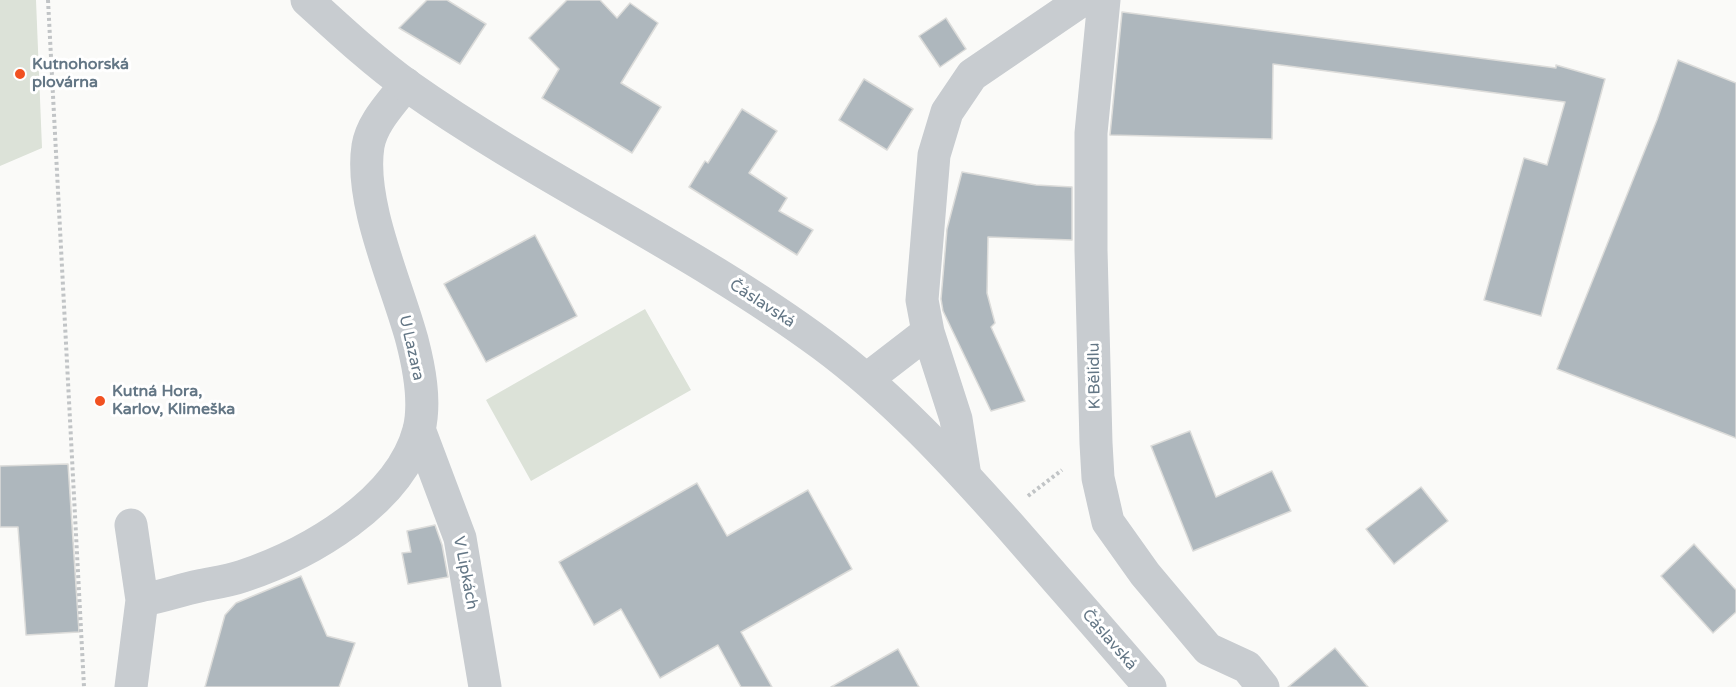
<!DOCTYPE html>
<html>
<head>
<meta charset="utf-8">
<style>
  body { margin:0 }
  canvas { display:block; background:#fafaf8 }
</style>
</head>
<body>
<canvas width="1736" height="687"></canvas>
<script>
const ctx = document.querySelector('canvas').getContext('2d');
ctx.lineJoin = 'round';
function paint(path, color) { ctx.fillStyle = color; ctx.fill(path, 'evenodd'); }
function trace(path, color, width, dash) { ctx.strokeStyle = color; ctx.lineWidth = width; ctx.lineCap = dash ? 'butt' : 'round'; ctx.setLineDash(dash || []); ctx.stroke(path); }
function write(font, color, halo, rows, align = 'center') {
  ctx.font = font + ' "Varela Round",sans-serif'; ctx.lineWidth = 6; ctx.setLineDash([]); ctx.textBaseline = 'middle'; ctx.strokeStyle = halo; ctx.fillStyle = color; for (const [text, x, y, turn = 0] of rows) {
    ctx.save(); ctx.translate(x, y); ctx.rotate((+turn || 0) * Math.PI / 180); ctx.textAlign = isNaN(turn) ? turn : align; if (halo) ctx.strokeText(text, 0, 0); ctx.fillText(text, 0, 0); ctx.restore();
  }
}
paint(new Path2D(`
  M0,0H36L42,148L0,166Z
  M645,309L691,390L531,481L486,400Z`), '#dce2d8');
const building = new Path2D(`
  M427,0H447L486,24L460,64L399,28Z
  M567,0H600L617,18L630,3L658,23L621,83L661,107L632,153L542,98L559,69L529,38Z
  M1122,12L1541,66L1556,68V65L1605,79L1541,316L1484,300L1524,158L1547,165L1565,102L1273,64L1272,139L1110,135Z
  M946,18L966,49L940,67L919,36Z
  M1678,60L1736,83V438L1557,369L1657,120Z
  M864,79L913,109L887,150L839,120Z
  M742,109L777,131L749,173L787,198L779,211L813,230L797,255L689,187L705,161L708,163Z
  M962,172L1036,185L1072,187V240L988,237L987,293L995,323L991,327L1025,401L991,411L943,311L941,299L947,229Z
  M535,235L577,316L486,362L444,284Z
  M1190,431L1216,497L1272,471L1291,511L1193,551L1151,446Z
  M68,464L79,632L26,635L18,527H0V466Z
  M697,483L727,536L808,490L852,569L741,632L772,687H741L718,645L660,678L621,609L594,625L559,562Z
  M1421,487L1448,521L1394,564L1366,529Z
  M435,525L442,545L448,577L408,584L402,553L411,552L407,531Z
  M1694,544L1736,590V612L1713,633L1661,576Z
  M301,576L327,636L355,643L339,687H205L225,615L236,603Z
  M1335,648L1368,687H1288Z
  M898,649L919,687H831Z`);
paint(building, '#aeb7bd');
trace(building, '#dcdcda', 1.5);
trace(new Path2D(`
  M48,0L84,687
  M1028,496L1062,470`), '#c1c4c6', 4, [3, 3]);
trace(new Path2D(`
  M1104,0L1091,133V250L1096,443L1098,478L1108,522L1145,574L1208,649L1247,667L1263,687
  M867,379L928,332
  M419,429L460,538L485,687
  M965,476L956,419L928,332L922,300L934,155L947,112L972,75L1082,0
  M131,525L142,600L131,687
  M142,600C161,597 180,590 199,586C213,583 229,581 243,576C309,554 400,502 419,430C426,401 419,367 412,340C397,284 359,203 368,146C372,122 392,103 406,84`), '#c8ccd0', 33);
trace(new Path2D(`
  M307,0C340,30 372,60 408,86C541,180 692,248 823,345C893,397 951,460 1009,525C1056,579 1103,632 1150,687`), '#c8ccd0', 33);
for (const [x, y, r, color] of [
  [20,74,6,"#f15121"],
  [100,401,6,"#f15121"]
]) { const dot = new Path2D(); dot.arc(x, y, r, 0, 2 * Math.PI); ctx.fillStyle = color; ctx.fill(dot); trace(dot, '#fff', 2); }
write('bold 16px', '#637685', '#fff', [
  ["Kutnohorská",32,65],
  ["plovárna",32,83],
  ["Kutná Hora,",112,392],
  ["Karlov, Klimeška",112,410]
], 'left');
write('16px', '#637685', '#fff', [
  ["Čáslavská",762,304,33],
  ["U Lazara",411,348,77],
  ["K Bělidlu",1095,376,-91],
  ["V Lipkách",465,573,79],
  ["Čáslavská",1109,640,49]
]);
</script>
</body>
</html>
